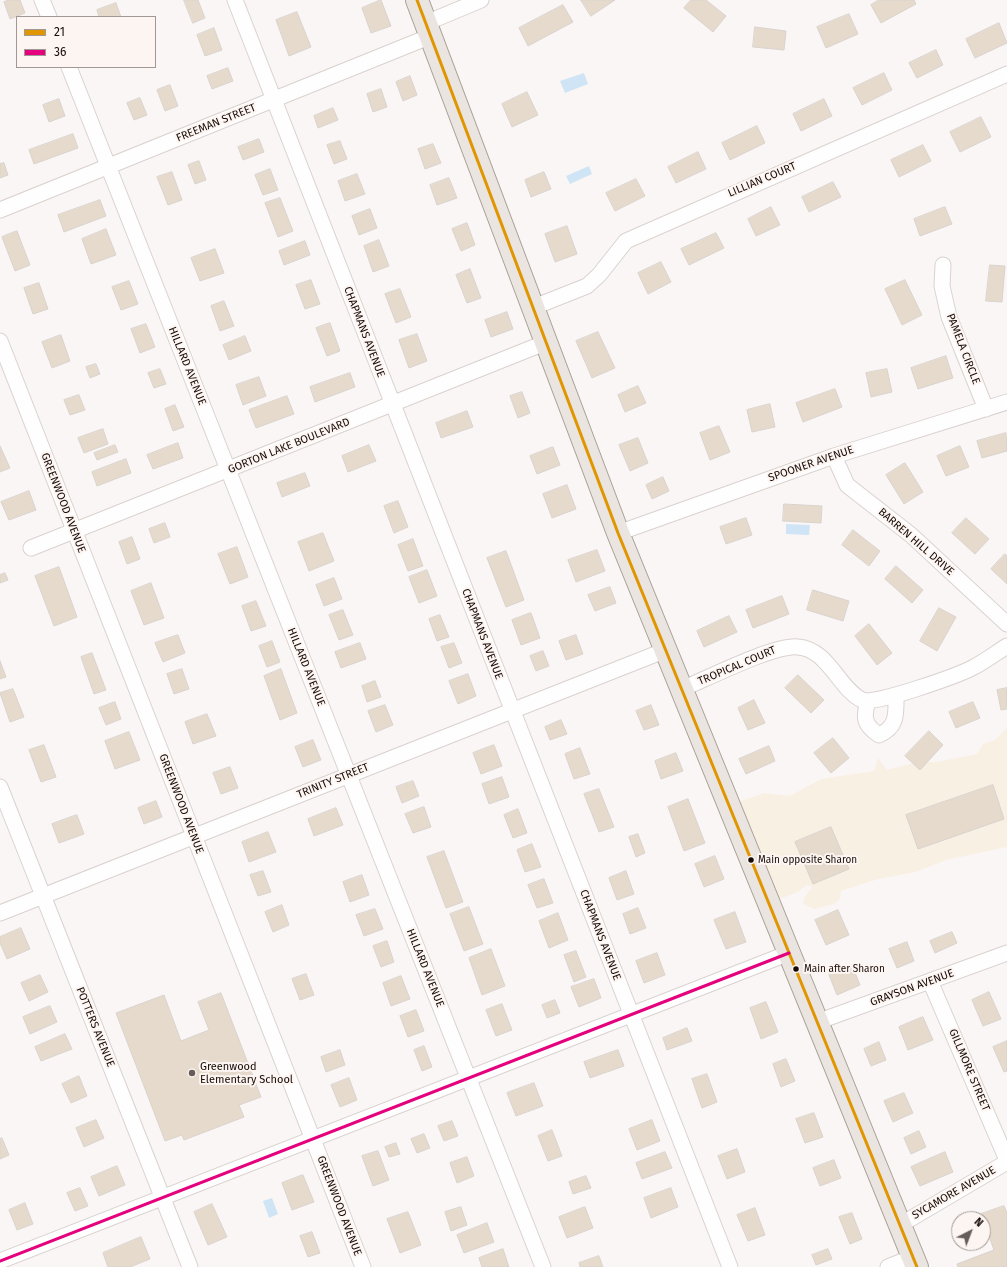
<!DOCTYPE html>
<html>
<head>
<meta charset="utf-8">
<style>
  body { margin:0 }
  #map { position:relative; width:1007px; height:1267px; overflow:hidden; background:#faf6f5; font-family:"Fira Sans",sans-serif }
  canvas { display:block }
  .legend { position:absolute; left:16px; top:16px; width:140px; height:52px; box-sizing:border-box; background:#fdf5f2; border:1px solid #a19794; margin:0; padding:5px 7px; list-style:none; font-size:12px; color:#160b06 }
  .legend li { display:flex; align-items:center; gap:8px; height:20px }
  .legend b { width:20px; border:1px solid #a19794 }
  .north { position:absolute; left:951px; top:1211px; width:40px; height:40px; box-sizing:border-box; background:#fdf5f2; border:1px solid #a19794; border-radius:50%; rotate:42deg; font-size:11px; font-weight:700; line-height:16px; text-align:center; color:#160b06 }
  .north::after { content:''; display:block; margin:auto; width:14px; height:18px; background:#665d5a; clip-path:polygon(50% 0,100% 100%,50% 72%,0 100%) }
</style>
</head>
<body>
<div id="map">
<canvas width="1007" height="1267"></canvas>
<ul class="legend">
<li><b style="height:5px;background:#e09601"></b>21</li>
<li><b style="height:5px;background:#e5007d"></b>36</li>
</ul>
<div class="north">N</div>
</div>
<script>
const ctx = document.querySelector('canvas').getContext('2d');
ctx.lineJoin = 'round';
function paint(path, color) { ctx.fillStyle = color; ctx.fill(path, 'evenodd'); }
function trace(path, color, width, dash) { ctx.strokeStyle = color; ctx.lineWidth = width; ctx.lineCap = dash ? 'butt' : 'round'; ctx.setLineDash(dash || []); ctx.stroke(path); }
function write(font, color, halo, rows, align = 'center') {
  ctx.font = font + ' "Fira Sans",sans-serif'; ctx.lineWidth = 4; ctx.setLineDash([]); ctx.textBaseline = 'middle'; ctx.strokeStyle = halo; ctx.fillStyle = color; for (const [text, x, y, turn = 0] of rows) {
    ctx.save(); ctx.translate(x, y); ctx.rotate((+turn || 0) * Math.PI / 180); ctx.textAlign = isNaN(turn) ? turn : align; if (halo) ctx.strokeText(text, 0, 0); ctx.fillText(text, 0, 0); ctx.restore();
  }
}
paint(new Path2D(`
  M1007,728V847L946,860L916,872L878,879L841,891L840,899L834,904L814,909L803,904L804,898L812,887L807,885L796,893L768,903L729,805L764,793L790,796L821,779L874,771L878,758L887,770L917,762H937L977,754L983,744L995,740Z`), '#f9f0e4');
paint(new Path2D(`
  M584,73L588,84L565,93L560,81Z
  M589,166L592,174L570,184L566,176Z
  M786,524L810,525L809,535L786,534Z
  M272,1198L278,1214L269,1218L263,1201Z`), '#cfe5f6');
const building = new Path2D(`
  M10,0H20L25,13L10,19L4,2Z
  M184,0H198L205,18L193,23Z
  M381,0L391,26L371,33L362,8Z
  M581,0H615L591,16Z
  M691,0H706L726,16L713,32L684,8Z
  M879,0H914L916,4L881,23L871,5Z
  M116,3L121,17H99L97,10Z
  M563,5L573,22L528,46L519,28Z
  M297,12L311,47L289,56L276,20Z
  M849,14L858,34L826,48L817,27Z
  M999,23L1007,43L975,58L966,39Z
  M755,27L786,31L784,50L753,47Z
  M214,28L222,50L205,56L197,35Z
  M936,50L943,65L917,78L909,63Z
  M228,68L233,81L212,89L207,76Z
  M884,73L892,90L862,105L853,88Z
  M410,76L417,95L403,101L396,82Z
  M170,85L178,106L165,111L157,90Z
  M381,89L387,107L373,112L367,94Z
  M527,92L538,115L512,127L502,104Z
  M140,98L147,115L134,120L127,103Z
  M59,99L65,116L49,122L43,105Z
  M824,99L832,116L801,131L793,114Z
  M333,108L338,120L318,128L314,116Z
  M981,117L991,137L960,152L950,132Z
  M757,126L765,143L730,160L722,143Z
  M73,134L78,148L34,164L29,150Z
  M259,139L264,152L243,160L238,147Z
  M340,141L347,159L334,164L327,145Z
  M433,144L441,163L425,169L418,149Z
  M923,145L931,161L899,177L891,160Z
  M698,152L706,169L676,183L668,167Z
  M199,161L206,180L195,184L188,165Z
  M4,163L8,175L0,178V164Z
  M270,169L278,190L263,195L255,175Z
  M172,172L182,200L168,205L157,177Z
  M544,172L551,189L531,197L525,180Z
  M357,174L365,194L345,201L338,181Z
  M449,178L457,198L437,205L430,185Z
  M636,179L645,196L615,211L606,193Z
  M833,182L841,197L809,212L802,197Z
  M280,198L293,231L278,237L265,203Z
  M100,200L106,216L64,232L58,215Z
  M771,207L780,225L756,236L748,219Z
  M945,207L952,224L920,236L914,219Z
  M370,209L377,228L359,235L352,216Z
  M467,223L475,245L461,251L452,229Z
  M567,226L577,254L555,262L545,234Z
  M106,229L116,255L91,264L82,239Z
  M17,231L30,265L15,271L2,237Z
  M716,233L724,248L689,265L681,249Z
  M379,240L389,266L373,272L364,246Z
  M305,241L310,255L284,265L279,251Z
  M215,249L224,273L200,281L191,258Z
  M661,262L671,282L648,294L638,273Z
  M990,265L1005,266L1002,302L986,301Z
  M470,269L481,298L467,303L456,275Z
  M311,280L320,304L305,309L296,285Z
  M905,280L922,315L902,325L885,289Z
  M129,281L138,304L121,310L112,287Z
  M39,283L48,309L33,314L24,288Z
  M400,289L411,317L396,323L385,294Z
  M224,301L234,326L220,331L211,306Z
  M507,312L513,329L491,337L485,320Z
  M330,323L340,351L327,356L316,328Z
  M146,324L155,347L140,353L131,329Z
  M598,332L615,368L592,378L576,341Z
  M417,334L427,361L409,368L399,340Z
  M61,335L70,361L52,368L42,342Z
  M245,336L251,351L229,360L223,345Z
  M946,356L953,378L918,389L911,368Z
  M96,364L100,374L90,378L86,367Z
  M160,369L166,384L154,388L148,373Z
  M887,369L892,392L871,397L866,373Z
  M350,373L355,387L315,402L310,387Z
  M259,377L266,396L243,405L236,385Z
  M638,386L646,403L625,412L618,395Z
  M835,389L842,407L803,422L796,403Z
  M522,392L530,413L518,418L510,396Z
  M79,395L85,410L70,415L64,400Z
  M287,396L294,414L256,428L249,410Z
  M770,404L775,427L752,432L747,410Z
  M175,405L184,427L173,431L165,409Z
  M467,411L473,427L441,438L436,423Z
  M719,426L730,452L710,460L700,433Z
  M103,429L108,444L84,453L78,438Z
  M1006,433L1007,451L982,458L977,441Z
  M638,438L648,463L630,471L619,445Z
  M178,443L183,458L153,469L147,455Z
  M115,445L118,452L97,460L94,453Z
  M369,445L376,461L348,472L342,456Z
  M0,446L10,468L0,472Z
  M960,446L969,467L946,476L937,456Z
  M553,447L560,465L537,474L530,456Z
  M126,459L131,473L97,486L92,472Z
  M905,463L923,492L904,504L886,475Z
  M305,473L310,486L282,497L277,483Z
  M663,477L669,491L652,499L646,485Z
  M567,485L576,509L552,518L543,494Z
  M29,491L36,510L9,520L1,502Z
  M398,501L408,527L394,533L384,506Z
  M784,504L822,506L821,523L783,521Z
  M746,518L752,535L726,544L720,527Z
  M966,518L989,539L975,554L952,533Z
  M165,523L170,537L154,543L149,529Z
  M853,530L880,551L869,566L842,545Z
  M323,533L334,561L309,571L298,542Z
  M132,537L140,559L127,564L119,542Z
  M413,539L423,566L408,571L398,545Z
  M237,547L248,577L230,584L218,554Z
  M597,550L605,571L576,582L568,560Z
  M506,551L524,600L506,607L487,558Z
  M1005,554L1007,556V584L991,569Z
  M896,566L923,590L912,603L885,579Z
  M59,567L77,617L54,626L35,576Z
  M427,570L437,596L419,603L409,577Z
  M5,573L8,580L0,583V575Z
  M334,578L342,599L324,606L316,585Z
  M151,583L164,618L144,625L131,591Z
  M610,587L616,603L595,611L588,595Z
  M813,590L849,601L843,621L807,610Z
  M782,596L789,614L753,628L746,610Z
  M256,601L266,626L251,631L242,606Z
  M939,608L956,617L937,651L920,641Z
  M343,610L353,635L339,640L329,615Z
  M531,613L540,638L521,645L512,620Z
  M440,615L449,637L437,641L429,619Z
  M729,616L737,632L704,647L697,631Z
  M869,624L892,653L877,665L855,636Z
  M178,635L185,653L163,662L155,643Z
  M576,635L583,654L566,660L559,641Z
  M272,641L280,662L267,667L259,646Z
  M360,643L366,659L341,668L335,652Z
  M454,643L462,663L449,668L441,647Z
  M543,651L549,666L536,671L530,656Z
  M92,653L106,690L94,694L81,657Z
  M0,661L6,677L0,679Z
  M182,669L189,689L174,694L167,674Z
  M281,669L297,713L280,720L264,676Z
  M468,674L476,696L458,704L449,681Z
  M798,675L824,700L811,713L785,688Z
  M375,681L381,697L367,702L362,686Z
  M1007,688V709L1001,710L997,690Z
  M13,689L24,717L10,722L0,693Z
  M754,700L765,723L748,730L738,708Z
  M115,702L121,719L106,725L99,708Z
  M973,702L980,718L956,728L949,712Z
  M385,705L393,725L376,732L368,711Z
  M651,705L659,725L644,730L636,711Z
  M207,714L216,736L193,744L185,722Z
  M561,720L567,734L550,740L545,727Z
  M929,731L943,745L920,770L905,756Z
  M129,732L140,760L115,769L105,741Z
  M833,738L849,758L831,773L814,753Z
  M313,740L321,760L303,767L295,747Z
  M44,745L56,777L41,782L29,750Z
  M494,745L502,766L481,774L473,753Z
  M769,746L775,761L746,774L739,759Z
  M580,748L590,774L574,779L565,754Z
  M676,753L683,771L661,779L655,761Z
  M230,767L238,788L221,794L213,773Z
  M502,777L509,797L489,804L482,784Z
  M413,781L419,796L402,803L396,787Z
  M993,785L1004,819L918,849L906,815Z
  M599,789L614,827L599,832L584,794Z
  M688,799L705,843L684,851L668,807Z
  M156,801L162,817L144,824L138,808Z
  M424,807L431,827L413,833L405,814Z
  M336,808L343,825L314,836L308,819Z
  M518,809L527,833L513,838L504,815Z
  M77,815L84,834L59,843L52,824Z
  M831,827L849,869L813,884L795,842Z
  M268,832L276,852L249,862L242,842Z
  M638,834L645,853L636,857L629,837Z
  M532,844L541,867L525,872L517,850Z
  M444,851L463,902L446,908L427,857Z
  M715,856L724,879L704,887L695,864Z
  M263,871L271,892L258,896L250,875Z
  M626,871L634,894L617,900L609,878Z
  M362,875L369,895L350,902L343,882Z
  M544,879L553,903L537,908L528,885Z
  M282,905L289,925L273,932L265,912Z
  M469,907L483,944L464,951L450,914Z
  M638,908L646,928L630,934L623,914Z
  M375,909L383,929L364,936L356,915Z
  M838,910L849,935L826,945L815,920Z
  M735,912L746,942L726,949L714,920Z
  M558,913L568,940L549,948L539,921Z
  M21,928L30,949L7,959L0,943V937Z
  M952,932L957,943L935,953L930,941Z
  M387,941L394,962L381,967L373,946Z
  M907,942L914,961L897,968L889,949Z
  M491,949L505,986L482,995L469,958Z
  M576,951L586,977L574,982L564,955Z
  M657,953L665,975L644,983L636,961Z
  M852,965L860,985L837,995L829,975Z
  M306,974L314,995L300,1000L292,979Z
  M40,975L48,992L29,1001L21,983Z
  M401,976L410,999L391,1006L383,983Z
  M594,979L601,998L579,1007L571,987Z
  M989,992L1001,1019L983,1026L972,1000Z
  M221,993L261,1097L239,1105L244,1117L184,1140L182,1135L165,1141L116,1013L164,995L181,1041L209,1030L198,1002Z
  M555,1000L560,1013L547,1018L542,1005Z
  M766,1002L778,1032L761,1039L750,1008Z
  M502,1004L512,1030L496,1036L486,1010Z
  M50,1006L57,1022L30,1034L23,1017Z
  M416,1010L424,1031L408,1037L400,1016Z
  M923,1017L933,1040L908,1050L899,1027Z
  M687,1028L692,1041L667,1050L663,1038Z
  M65,1034L72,1049L41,1061L35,1047Z
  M1007,1041V1071L1004,1072L993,1047Z
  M879,1042L886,1060L871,1066L864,1049Z
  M424,1046L432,1067L422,1071L414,1050Z
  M340,1050L345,1065L326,1072L321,1057Z
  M618,1050L624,1066L590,1078L584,1062Z
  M786,1059L795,1081L781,1087L773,1064Z
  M707,1074L717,1102L702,1108L692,1079Z
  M79,1076L87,1096L71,1103L62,1084Z
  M349,1078L357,1100L340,1107L331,1085Z
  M534,1083L543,1106L516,1116L507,1093Z
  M904,1093L913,1113L893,1122L884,1101Z
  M814,1113L823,1137L805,1143L796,1119Z
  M96,1120L104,1138L84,1147L76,1128Z
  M652,1120L660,1141L637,1150L629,1129Z
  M452,1121L458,1136L444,1141L438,1126Z
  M552,1130L562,1156L548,1161L538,1136Z
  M919,1131L926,1147L911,1154L904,1138Z
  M424,1134L430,1148L417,1153L411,1139Z
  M2,1138L9,1155L0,1159V1139Z
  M396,1143L400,1154L389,1157L385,1147Z
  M737,1149L745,1172L727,1179L718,1156Z
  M378,1151L389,1180L373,1186L362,1156Z
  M665,1152L672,1168L642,1179L636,1163Z
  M945,1152L953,1172L920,1186L911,1167Z
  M467,1157L474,1176L457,1183L450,1163Z
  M834,1160L841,1178L820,1186L813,1168Z
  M117,1166L125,1185L99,1196L91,1177Z
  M303,1175L314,1202L292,1210L282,1183Z
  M586,1176L591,1188L573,1194L569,1182Z
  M80,1188L88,1206L75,1211L67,1193Z
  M671,1188L678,1207L651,1218L644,1198Z
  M25,1203L33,1224L17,1230L9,1210Z
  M212,1204L227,1237L208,1245L194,1212Z
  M1004,1206L1007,1213V1267H958L957,1264L994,1250L981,1214Z
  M461,1207L467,1225L451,1231L445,1212Z
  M585,1207L593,1228L567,1238L559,1217Z
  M755,1208L765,1235L748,1241L737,1215Z
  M408,1212L421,1245L400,1253L387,1219Z
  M852,1213L862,1239L850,1244L839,1217Z
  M487,1223L494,1242L464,1253L457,1235Z
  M312,1232L320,1253L308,1257L300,1236Z
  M141,1237L150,1259L130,1267H108L103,1253Z
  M503,1249L509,1267H482L479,1258Z
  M828,1249L832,1259L816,1265L812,1255Z
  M599,1256L603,1267H580L579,1263Z`);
paint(building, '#e6dacd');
trace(building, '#d9d3cd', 1);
const minor = new Path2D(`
  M42,0L49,17
  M235,0L730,1267
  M426,23L481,0
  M69,67L543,1267
  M0,210L431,36
  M943,265L942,286L949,317L986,409
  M534,307L587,286L599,275L626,241L1007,74
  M0,341L363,1267
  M834,456L847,485L911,535L1007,624
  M618,533L834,456L1007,402
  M31,548L547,342
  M682,689C706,679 775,644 798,647C828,649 839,689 862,700C873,706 959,675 974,667C985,661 996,653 1007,646
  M868,701C863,718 864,725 879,735C898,727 896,713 896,695
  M0,787L190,1267
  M0,913L666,650
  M930,981L1007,1160
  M817,1022L1007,953
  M900,1225L1007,1162
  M0,1261L789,953
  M888,1267L913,1257`);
const primary = new Path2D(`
  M417,0L618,533L917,1267`);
trace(minor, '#dad2cf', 17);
trace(primary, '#aba196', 24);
trace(minor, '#fefefe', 15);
trace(primary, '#eae5e0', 22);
trace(new Path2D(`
  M417,0L618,533L917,1267`), '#e09601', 3);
trace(new Path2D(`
  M0,1261L789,953`), '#e5007d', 3);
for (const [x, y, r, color] of [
  [751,860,3.5,"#160b06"],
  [796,969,3.5,"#160b06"],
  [192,1073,4,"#665d5a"]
]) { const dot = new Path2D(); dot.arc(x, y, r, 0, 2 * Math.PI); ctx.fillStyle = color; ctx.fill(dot); trace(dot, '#fdf5f2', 1.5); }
write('10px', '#160b06', '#fdf5f2', [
  ["Main opposite Sharon",758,860],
  ["Main after Sharon",804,969]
], 'left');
write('11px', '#160b06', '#fdf5f2', [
  ["FREEMAN STREET",216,123,-22],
  ["LILLIAN COURT",762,180,-23],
  ["CHAPMANS AVENUE",364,332,69],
  ["PAMELA CIRCLE",963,349,69],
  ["HILLARD AVENUE",187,366,68],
  ["GORTON LAKE BOULEVARD",289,446,-22],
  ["SPOONER AVENUE",811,464,-19],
  ["GREENWOOD AVENUE",63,503,69],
  ["BARREN HILL DRIVE",916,542,41],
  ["CHAPMANS AVENUE",482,634,69],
  ["TROPICAL COURT",737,666,-23],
  ["HILLARD AVENUE",306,667,68],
  ["TRINITY STREET",333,781,-22],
  ["GREENWOOD AVENUE",181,804,69],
  ["CHAPMANS AVENUE",600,935,69],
  ["HILLARD AVENUE",425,968,68],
  ["GRAYSON AVENUE",912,988,-20],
  ["POTTERS AVENUE",95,1027,68],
  ["GILLMORE STREET",969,1070,67],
  ["SYCAMORE AVENUE",954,1193,-30],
  ["GREENWOOD AVENUE",339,1206,69]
]);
write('11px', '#160b06', '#fdf5f2', [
  ["Greenwood",200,1067],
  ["Elementary School",200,1080]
], 'left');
</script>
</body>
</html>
